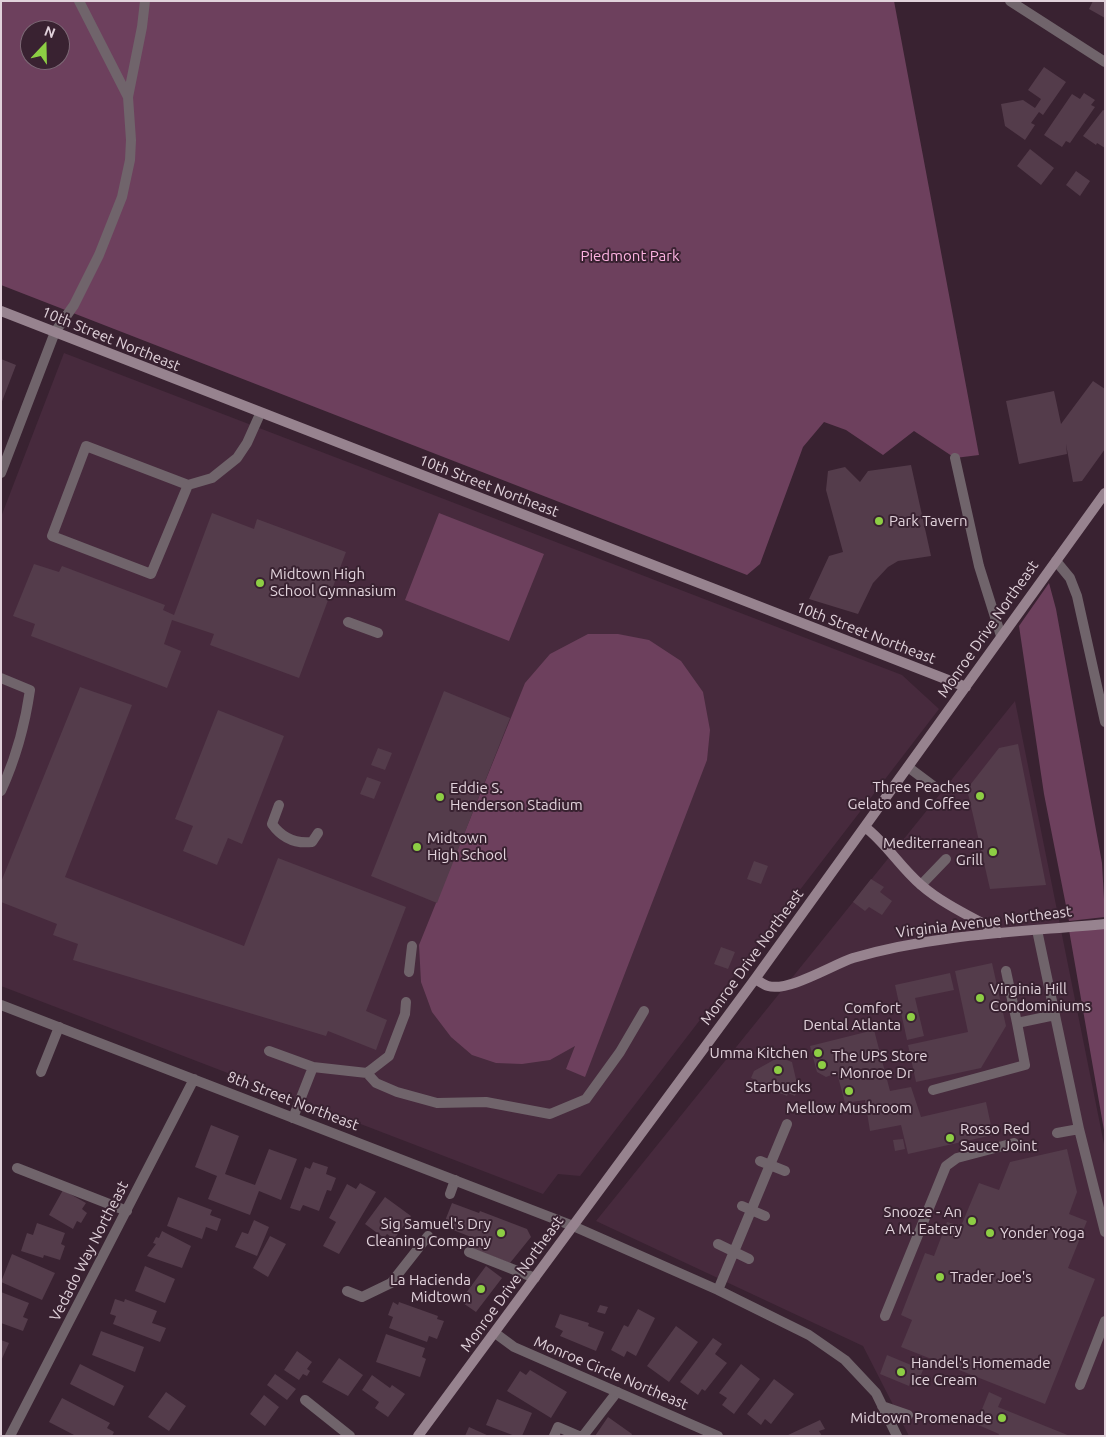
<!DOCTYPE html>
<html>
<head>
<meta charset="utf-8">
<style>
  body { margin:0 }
  #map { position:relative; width:1106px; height:1437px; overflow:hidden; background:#392231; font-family:Ubuntu,sans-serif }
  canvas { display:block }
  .frame { position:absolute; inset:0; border:2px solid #e1d2db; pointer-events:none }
  .north { position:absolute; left:20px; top:20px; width:50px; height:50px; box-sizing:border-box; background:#392231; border:1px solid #7c6875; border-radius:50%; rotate:21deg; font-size:14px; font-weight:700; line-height:20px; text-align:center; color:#e1d2db }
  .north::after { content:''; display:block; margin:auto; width:18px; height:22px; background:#8dce44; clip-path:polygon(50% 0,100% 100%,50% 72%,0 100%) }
</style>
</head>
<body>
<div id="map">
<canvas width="1106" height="1437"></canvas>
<div class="frame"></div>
<div class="north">N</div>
</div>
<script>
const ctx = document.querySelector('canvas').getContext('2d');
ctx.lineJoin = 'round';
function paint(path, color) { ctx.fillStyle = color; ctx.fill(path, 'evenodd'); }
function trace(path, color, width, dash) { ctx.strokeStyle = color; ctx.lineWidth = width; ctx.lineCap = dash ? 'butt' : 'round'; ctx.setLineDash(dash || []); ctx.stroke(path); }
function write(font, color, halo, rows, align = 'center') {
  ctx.font = font + ' Ubuntu,sans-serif'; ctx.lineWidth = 4; ctx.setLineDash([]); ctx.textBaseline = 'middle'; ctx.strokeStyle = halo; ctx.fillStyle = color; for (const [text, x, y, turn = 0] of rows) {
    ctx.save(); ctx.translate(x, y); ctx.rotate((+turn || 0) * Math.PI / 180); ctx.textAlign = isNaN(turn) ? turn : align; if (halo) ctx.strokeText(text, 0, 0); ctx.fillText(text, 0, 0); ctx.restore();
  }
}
paint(new Path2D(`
  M64,353L902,675L939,709L580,1176L558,1174L543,1194L1,986V517Z
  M1015,701L1105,1149V1436H909L863,1346L596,1221Z`), '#472a3d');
paint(new Path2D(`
  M1,1H894L979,455L955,458L914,431L883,455L846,430L824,422L803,447L760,564L747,575L1,285ZM30,30H60V60H30Z
  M439,513L544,554L509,641L405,600Z
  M1049,583L1056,609L1102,863L1105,917L1069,921L1044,794L1019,626Z
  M588,634H618L649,640L681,661L703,692L710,730L707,760L585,1077L566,1069L575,1046L550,1060L522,1064L496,1063L472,1055L451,1037L432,1012L421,982L419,945L525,683L550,654Z
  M1105,927V1136L1069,930Z`), '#6d405d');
paint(new Path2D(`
  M1093,1H1105V18L1089,9Z
  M1044,67L1066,82L1043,115L1039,112L1031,123L1035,125L1025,140L1005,126L1001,104L1023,100L1035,108L1041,99L1028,90Z
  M1084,93L1095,100L1091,105L1095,107L1070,143L1066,141L1062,147L1044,135L1072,94L1080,99Z
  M1103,110L1105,111V148L1097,143L1096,145L1083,136Z
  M1030,149L1054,168L1041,185L1017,166Z
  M1076,171L1090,181L1080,196L1066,185Z
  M1,359L16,365L1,404Z
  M1093,381L1105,389V449L1082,481L1073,482L1066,444L1067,454L1019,464L1006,401L1054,391L1061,424Z
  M911,465L931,556L898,561L888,567L873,583L858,614L809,599L829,556L843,552L826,490L828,471L845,467L860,482L868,471Z
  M212,513L254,529L257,519L346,552L299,678L210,645L214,634L172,620L164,644L181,651L167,688L31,636L35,624L13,616L34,564L59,572L62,566L165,605L163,610L174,615Z
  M80,687L132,705L65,877L244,946L278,858L406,907L366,1011L387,1020L376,1050L328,1031L326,1036L73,960L78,944L53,935L57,924L1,902V882Z
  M444,691L510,718L437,903L371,876Z
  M218,710L284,736L242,844L228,838L217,865L183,851L193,826L175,819Z
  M1018,744L1046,885L990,889L967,789L999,748Z
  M378,748L392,753L385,770L371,765Z
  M367,777L381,782L374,799L360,794Z
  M754,861L768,866L761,884L747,879Z
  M871,879L884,887L880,892L892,901L882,915L869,907L865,911L853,902Z
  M721,947L735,952L728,969L714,964Z
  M992,963L1006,1026L981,1068L916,1082L908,1045L968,1032L955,971Z
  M950,973L954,990L915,998L924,1036L907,1040L895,985Z
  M874,1030L890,1091L911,1087L921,1117L986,1102L993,1135L908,1154L901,1125L870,1131L865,1100L845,1103L837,1073L826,1077L817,1072L810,1046Z
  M779,1057L792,1062L798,1088L795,1096L788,1093L787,1096L757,1084L758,1081L751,1078L754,1071Z
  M211,1125L239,1136L225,1174L255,1185L269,1149L297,1159L281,1200L259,1191L250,1215L208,1199L217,1176L195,1167Z
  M903,1139L905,1149L895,1151L893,1140Z
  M1067,1149L1077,1192L1069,1214L1087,1221L1068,1268L1095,1279L1045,1404L901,1347L912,1320L901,1315L925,1253L934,1256L947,1222L961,1226L979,1183L999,1190L1010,1162Z
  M313,1162L328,1167L326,1174L336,1178L331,1191L327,1190L319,1211L303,1205L300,1211L290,1208L305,1167L310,1169Z
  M360,1183L376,1192L339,1254L323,1246L336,1222L329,1218L347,1184L356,1189Z
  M63,1190L86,1203L82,1209L87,1213L81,1223L77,1221L73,1229L49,1215Z
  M178,1197L212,1210L210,1215L221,1219L217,1231L206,1227L202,1239L167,1226Z
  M385,1197L411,1216L394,1239L387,1234L384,1238L365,1224Z
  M452,1203L479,1213L480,1211L527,1229L531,1237L510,1263L468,1247L471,1237L443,1226Z
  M254,1220L269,1227L257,1256L235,1247L242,1232L248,1234Z
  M37,1223L65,1233L61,1244L65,1246L60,1260L44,1255L43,1258L21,1251L27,1233L33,1235Z
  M162,1231L191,1246L182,1268L147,1256L156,1244L153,1243L156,1237L159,1238Z
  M270,1236L286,1244L268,1277L253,1268Z
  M12,1254L55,1273L42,1300L1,1282Z
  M145,1266L175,1279L165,1303L135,1291Z
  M486,1266L502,1278L476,1312L460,1301Z
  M1,1292L29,1303L23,1317L28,1319L23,1331L1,1323Z
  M115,1299L124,1302L125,1299L157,1311L152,1323L166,1328L160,1342L113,1324L116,1316L110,1314Z
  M393,1302L398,1305L399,1302L438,1316L437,1319L444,1321L437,1339L429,1336L427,1342L389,1328L393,1317L388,1315Z
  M600,1305L608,1307L605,1314L597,1312Z
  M638,1309L655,1318L636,1356L627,1351L624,1357L611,1350L624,1325L628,1327Z
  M560,1314L589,1323L588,1326L604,1332L596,1351L560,1336L563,1331L555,1327Z
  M676,1326L698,1342L669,1382L647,1366Z
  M101,1331L144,1347L135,1372L92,1355Z
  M386,1334L425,1348L422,1357L426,1359L420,1377L376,1362Z
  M713,1338L722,1344L715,1354L727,1363L705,1391L702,1389L698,1395L680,1382Z
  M1,1340L9,1343L1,1361Z
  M297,1351L312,1362L307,1369L310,1371L307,1376L303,1374L299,1380L284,1370Z
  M887,1355L923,1370L918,1382L911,1379L909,1386L880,1374Z
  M339,1358L363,1375L348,1396L322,1382Z
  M80,1364L124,1386L114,1406L70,1384Z
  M741,1364L760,1379L734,1414L722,1405L727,1398L719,1393Z
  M530,1370L567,1392L551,1418L507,1391L520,1371L526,1375Z
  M275,1374L296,1389L287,1400L267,1385Z
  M372,1375L390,1388L392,1385L405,1394L388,1417L375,1408L379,1402L362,1390Z
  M774,1379L794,1394L771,1424L765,1419L761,1425L747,1414Z
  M166,1392L186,1406L169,1431L148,1417Z
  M989,1392L1002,1398L998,1407L1070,1436H998L999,1434L976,1424Z
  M264,1395L279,1407L265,1426L250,1414Z
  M62,1398L110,1423L107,1428L114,1432L112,1436H76L49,1422Z
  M497,1399L532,1413L522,1436H515L486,1425Z
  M608,1417L632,1434L631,1436H595Z
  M820,1420L825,1429L819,1431L822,1436H786Z
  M469,1427L489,1436H465Z`), '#543c4b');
trace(new Path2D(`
  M955,458L979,566L1001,636
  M188,485L151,574L52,536L86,446L188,485L212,478L237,458L247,443L260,414
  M348,622L378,633
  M1,678L30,690C25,725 16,758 1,791
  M908,767L936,788
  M279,805L272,824C282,838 295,844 312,842L318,833
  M921,885L946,859
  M1037,930L1079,1129L1057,1133
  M1006,971L1017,1023L1055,1015
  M409,972L412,946
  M269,1051L313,1067L293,1118
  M313,1067L367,1073L389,1056L405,1014L406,1002
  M41,1072L59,1027
  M367,1073L376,1083L397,1092L437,1103L486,1102L550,1114L586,1099L620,1052L644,1011
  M933,1090L1025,1065L1017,1023
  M1079,1129L1105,1232
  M760,1161L785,1171
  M17,1168L127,1211
  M450,1194L455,1180
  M742,1206L765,1216
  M573,1226L718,1290L809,1335L845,1360L876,1393L897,1436
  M718,1244L749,1259
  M469,1252L535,1278
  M718,1290L787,1124
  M347,1291L362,1297L391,1283L428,1236
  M885,1316L946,1166L957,1158L1014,1143
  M1080,1385L1105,1321
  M882,1406L908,1415
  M554,1436L558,1427L579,1436
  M583,1436L617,1392`), '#70646b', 10);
trace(new Path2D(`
  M1010,1L1105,62
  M128,97L142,27L145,1
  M1,473L55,332L74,305L99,255L122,197L130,160L131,140L128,97L79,1
  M1056,561L1070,578L1077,596L1105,722
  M1,1005L573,1226
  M495,1333L514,1347L718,1436
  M305,1400L350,1436
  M10,1436L194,1079`), '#70646b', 10);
trace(new Path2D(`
  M1,311L966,687
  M865,827C886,843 900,867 921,885C944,905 974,918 1000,933
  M755,979C759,981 764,985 768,986C789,992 832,965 853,958C935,934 1021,932 1105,924
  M418,1436L755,979L1105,493`), '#97838f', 10);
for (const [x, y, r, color] of [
  [879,521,5,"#8dce44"],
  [260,583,5,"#8dce44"],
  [980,796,5,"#8dce44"],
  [440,797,5,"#8dce44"],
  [417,847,5,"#8dce44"],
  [993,852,5,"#8dce44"],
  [980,998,5,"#8dce44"],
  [911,1017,5,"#8dce44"],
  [818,1053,5,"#8dce44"],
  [822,1065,5,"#8dce44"],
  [778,1070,5,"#8dce44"],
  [849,1091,5,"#8dce44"],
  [950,1138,5,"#8dce44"],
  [972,1221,5,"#8dce44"],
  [501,1233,5,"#8dce44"],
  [990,1233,5,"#8dce44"],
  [940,1277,5,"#8dce44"],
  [481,1289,5,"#8dce44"],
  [901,1372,5,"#8dce44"],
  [1002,1418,5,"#8dce44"]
]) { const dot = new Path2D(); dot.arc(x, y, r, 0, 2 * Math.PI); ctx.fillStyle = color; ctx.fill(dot); trace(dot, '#392231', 2); }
write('15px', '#feb3e2', '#392231', [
  ["Piedmont Park",630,256]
]);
write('15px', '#e1d2db', '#392231', [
  ["10th Street Northeast",111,339,22],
  ["10th Street Northeast",489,486,21],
  ["Monroe Drive Northeast",988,629,-55],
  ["10th Street Northeast",866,633,21],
  ["Virginia Avenue Northeast",984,922,-7],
  ["Monroe Drive Northeast",752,957,-54],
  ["8th Street Northeast",293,1101,21],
  ["Vedado Way Northeast",89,1251,-63],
  ["Monroe Drive Northeast",512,1284,-54],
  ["Monroe Circle Northeast",611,1373,23]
]);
write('15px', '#e1d2db', '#392231', [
  ["Park Tavern",889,521],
  ["Midtown High",270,574],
  ["School Gymnasium",270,591],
  ["Three Peaches",970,787,"right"],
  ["Gelato and Coffee",970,804,"right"],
  ["Eddie S.",450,788],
  ["Henderson Stadium",450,805],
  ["Midtown",427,838],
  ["High School",427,855],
  ["Mediterranean",983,843,"right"],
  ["Grill",983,860,"right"],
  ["Virginia Hill",990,989],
  ["Condominiums",990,1006],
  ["Comfort",901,1008,"right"],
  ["Dental Atlanta",901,1025,"right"],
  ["Umma Kitchen",808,1053,"right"],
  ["The UPS Store",832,1056],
  ["- Monroe Dr",832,1073],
  ["Starbucks",778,1087,"center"],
  ["Mellow Mushroom",849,1108,"center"],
  ["Rosso Red",960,1129],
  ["Sauce Joint",960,1146],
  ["Snooze - An",962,1212,"right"],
  ["A M. Eatery",962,1229,"right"],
  ["Sig Samuel's Dry",491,1224,"right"],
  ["Cleaning Company",491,1241,"right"],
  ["Yonder Yoga",1000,1233],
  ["Trader Joe's",950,1277],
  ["La Hacienda",471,1280,"right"],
  ["Midtown",471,1297,"right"],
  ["Handel's Homemade",911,1363],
  ["Ice Cream",911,1380],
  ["Midtown Promenade",992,1418,"right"]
], 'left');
</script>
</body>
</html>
